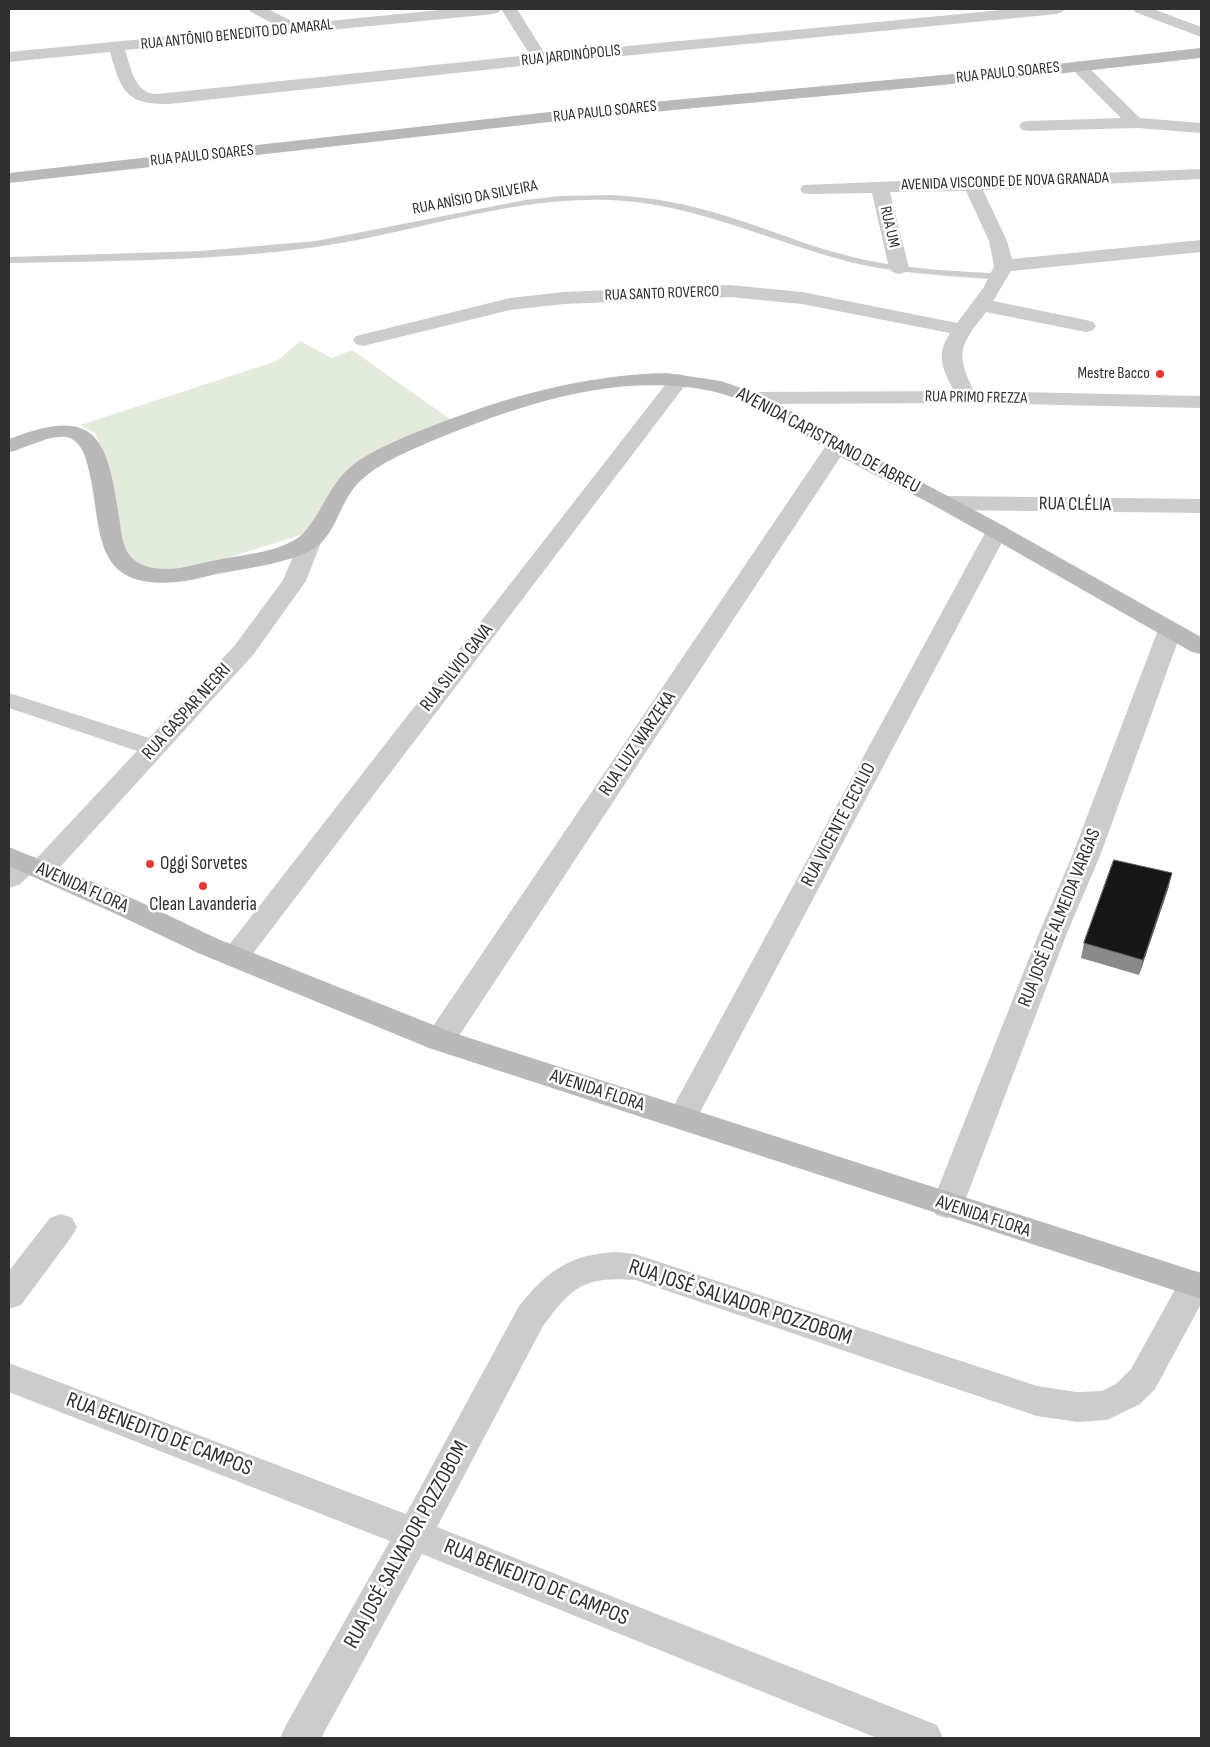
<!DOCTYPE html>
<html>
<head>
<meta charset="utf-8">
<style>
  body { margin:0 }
  #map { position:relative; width:1210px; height:1747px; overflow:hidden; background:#fff; font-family:"Sofia Sans Condensed",sans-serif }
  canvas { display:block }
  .frame { position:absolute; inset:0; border:10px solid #2f2f2f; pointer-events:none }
</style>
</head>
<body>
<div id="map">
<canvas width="1210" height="1747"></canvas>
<div class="frame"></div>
</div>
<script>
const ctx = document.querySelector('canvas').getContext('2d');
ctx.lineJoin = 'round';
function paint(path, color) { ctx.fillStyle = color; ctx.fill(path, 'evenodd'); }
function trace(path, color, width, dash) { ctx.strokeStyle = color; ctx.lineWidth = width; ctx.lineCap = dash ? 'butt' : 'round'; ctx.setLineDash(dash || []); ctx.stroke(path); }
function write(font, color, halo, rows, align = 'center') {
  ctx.font = font + ' "Sofia Sans Condensed",sans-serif'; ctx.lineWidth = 5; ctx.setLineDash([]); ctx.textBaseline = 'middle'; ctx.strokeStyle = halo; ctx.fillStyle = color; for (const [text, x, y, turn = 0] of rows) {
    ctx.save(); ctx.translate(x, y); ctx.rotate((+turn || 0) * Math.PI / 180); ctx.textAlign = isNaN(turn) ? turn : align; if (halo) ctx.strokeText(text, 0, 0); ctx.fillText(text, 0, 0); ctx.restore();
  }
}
paint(new Path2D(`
  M300,341L332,358L352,350L450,419L408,440L365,457L310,532L190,570H154L128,560L101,448L95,433L80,425L277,361Z`), '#e3ecdc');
paint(new Path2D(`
  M611,195C650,197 689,204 726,216C766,228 805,245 845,255C895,269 948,270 999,274L1004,277L999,280C946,275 891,274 839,259C762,238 691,203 610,200C510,196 415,233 316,247C215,261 111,261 9,263V257L201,251L316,241L525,200L560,196Z`), '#ccc');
paint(new Path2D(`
  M248,9H268L298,24L450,9H517L545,54L1012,9H1065L1062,12L1057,14L540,64L169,104C125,105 121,90 110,52L9,62V52L277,26L251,12ZM501,9L530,55L157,94C134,94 131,67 125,50L494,14L499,12Z
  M1132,9H1153L1201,27V37L1135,12Z
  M1078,61L1084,63L1140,118L1201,123V133L1137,128L1028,131L1022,130L1019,126L1022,122L1028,121L1121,118L1072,69L1070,66L1072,63Z
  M1201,169V179L983,190L1007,241L1012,259L1201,240V252L1011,271L993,301L1086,320L1093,322L1096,326L1093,330L1086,332L986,312C961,345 954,351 974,391L1201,396V408L967,403L751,404L744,402L741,398L744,394L751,392L954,391C943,369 935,356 950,333L802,304L730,297L564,304L510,310L363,346L356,344L353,340L356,336L510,298L564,292L730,285L802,292L957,323L984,287L994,266L989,241L966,191L890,192L909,268L906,272L899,274L892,272L889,268L872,193L809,194L803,193L800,189L803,185Z
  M679,374L686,376L689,380L686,384L245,964L235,967L225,964L221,957L225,950L672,376Z
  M836,441L844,442L847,447L451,1048L440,1051L429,1048L425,1040L429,1032L825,447L828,442Z
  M948,496L1201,499V513L948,510L940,508L937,503L940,498Z
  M997,524L1005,526L1008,531L697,1118L693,1126L682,1129L671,1126L667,1118L986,531L989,526Z
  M311,533L319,535L322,540L306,581L253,655L52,876L42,879L32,876L31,874L19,885L9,888V863C17,855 23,854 35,857L36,859L137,751L9,708V693L149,738L235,645L283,580L300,540L303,535Z
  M1170,623L1179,625L1182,630L1100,856L1067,933L963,1206L958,1215L947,1218L936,1215L931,1206L1039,933L1072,856L1158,630L1161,625Z
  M61,1214L72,1218L77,1227L72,1236L21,1305L9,1309V1271L50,1218Z
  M617,1252L635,1254L1037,1386L1077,1392L1102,1391L1116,1384L1131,1369L1183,1275L1195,1271L1201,1273V1304L1155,1389L1140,1404L1107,1420L1077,1422L1037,1416L635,1280C584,1276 572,1287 543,1326L437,1527L937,1725L943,1738H877L422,1554L321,1738H280L286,1725L390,1541L9,1392V1363L406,1514L519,1306C547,1271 570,1254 617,1252Z`), '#ccc');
paint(new Path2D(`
  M1201,48V58L1038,76L567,120L9,183V173L567,110L1038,66Z
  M667,373L721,381L764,396L846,442L991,519L1201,637V654L1192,652C1106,604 1020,553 933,505C904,489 874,475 845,459C801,436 756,399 706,390C608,372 507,409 418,447C393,458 364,471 349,495C339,511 334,531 320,544C299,563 240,569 212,575C200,578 189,581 177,582C84,591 105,520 86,460C84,452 79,442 70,438C53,432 25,449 9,452V439C96,405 107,436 119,517C121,529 122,546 130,556C142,570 163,570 180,568C191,566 201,563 212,561C238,555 291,552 307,529C326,505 331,480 358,461C381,446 407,436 432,426C509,396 583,375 667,373Z
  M9,847L136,900L218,939L451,1032L1201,1273V1299L429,1048L198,953L116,914L9,866Z`), '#b9b9b9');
paint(new Path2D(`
  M1172,873L1168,889L1139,975L1081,958L1084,943Z`), '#8a8a8a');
paint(new Path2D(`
  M1172,873L1168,889L1139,975L1143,960Z`), '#5c5c5c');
const building = new Path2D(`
  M1114,860L1172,873L1143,960L1084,943Z`);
paint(building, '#161616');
trace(building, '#5c5c5c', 1);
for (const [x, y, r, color] of [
  [1160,374,5,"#e53731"],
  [150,864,5,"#e53731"],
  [203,886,5,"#e53731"]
]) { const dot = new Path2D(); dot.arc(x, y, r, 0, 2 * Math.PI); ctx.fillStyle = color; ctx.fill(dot); trace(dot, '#fff', 2); }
write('16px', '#2f2f2f', '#fff', [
  ["RUA ANTÔNIO BENEDITO DO AMARAL",237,35,-6],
  ["RUA JARDINÓPOLIS",571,56,-6],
  ["RUA PAULO SOARES",1008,73,-6],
  ["RUA PAULO SOARES",605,112,-6],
  ["RUA PAULO SOARES",202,156,-6],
  ["AVENIDA VISCONDE DE NOVA GRANADA",1005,182,-2],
  ["RUA ANÍSIO DA SILVEIRA",475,198,-11],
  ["RUA UM",889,227,77],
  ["RUA SANTO ROVERCO",662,294,-2],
  ["RUA PRIMO FREZZA",976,398,1]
]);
write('16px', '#2f2f2f', '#fff', [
  ["Mestre Bacco",1150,374]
], 'right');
write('19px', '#2f2f2f', '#fff', [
  ["AVENIDA CAPISTRANO DE ABREU",828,441,28],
  ["RUA CLÉLIA",1075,505,1],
  ["RUA SILVIO GAVA",457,668,-52],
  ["RUA GASPAR NEGRI",187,712,-48],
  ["RUA LUIZ WARZEKA",638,744,-56],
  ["RUA VICENTE CECILIO",839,825,-62],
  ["AVENIDA FLORA",82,888,24],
  ["RUA JOSÉ DE ALMEIDA VARGAS",1060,918,-68],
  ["AVENIDA FLORA",597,1091,18],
  ["AVENIDA FLORA",983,1217,18]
]);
write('19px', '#2f2f2f', '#fff', [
  ["Oggi Sorvetes",160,864],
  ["Clean Lavanderia",203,905,"center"]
], 'left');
write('22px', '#2f2f2f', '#fff', [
  ["RUA JOSÉ SALVADOR POZZOBOM",740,1303,18],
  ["RUA BENEDITO DE CAMPOS",159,1435,21],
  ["RUA JOSÉ SALVADOR POZZOBOM",407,1545,-61],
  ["RUA BENEDITO DE CAMPOS",536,1583,22]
]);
</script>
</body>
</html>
